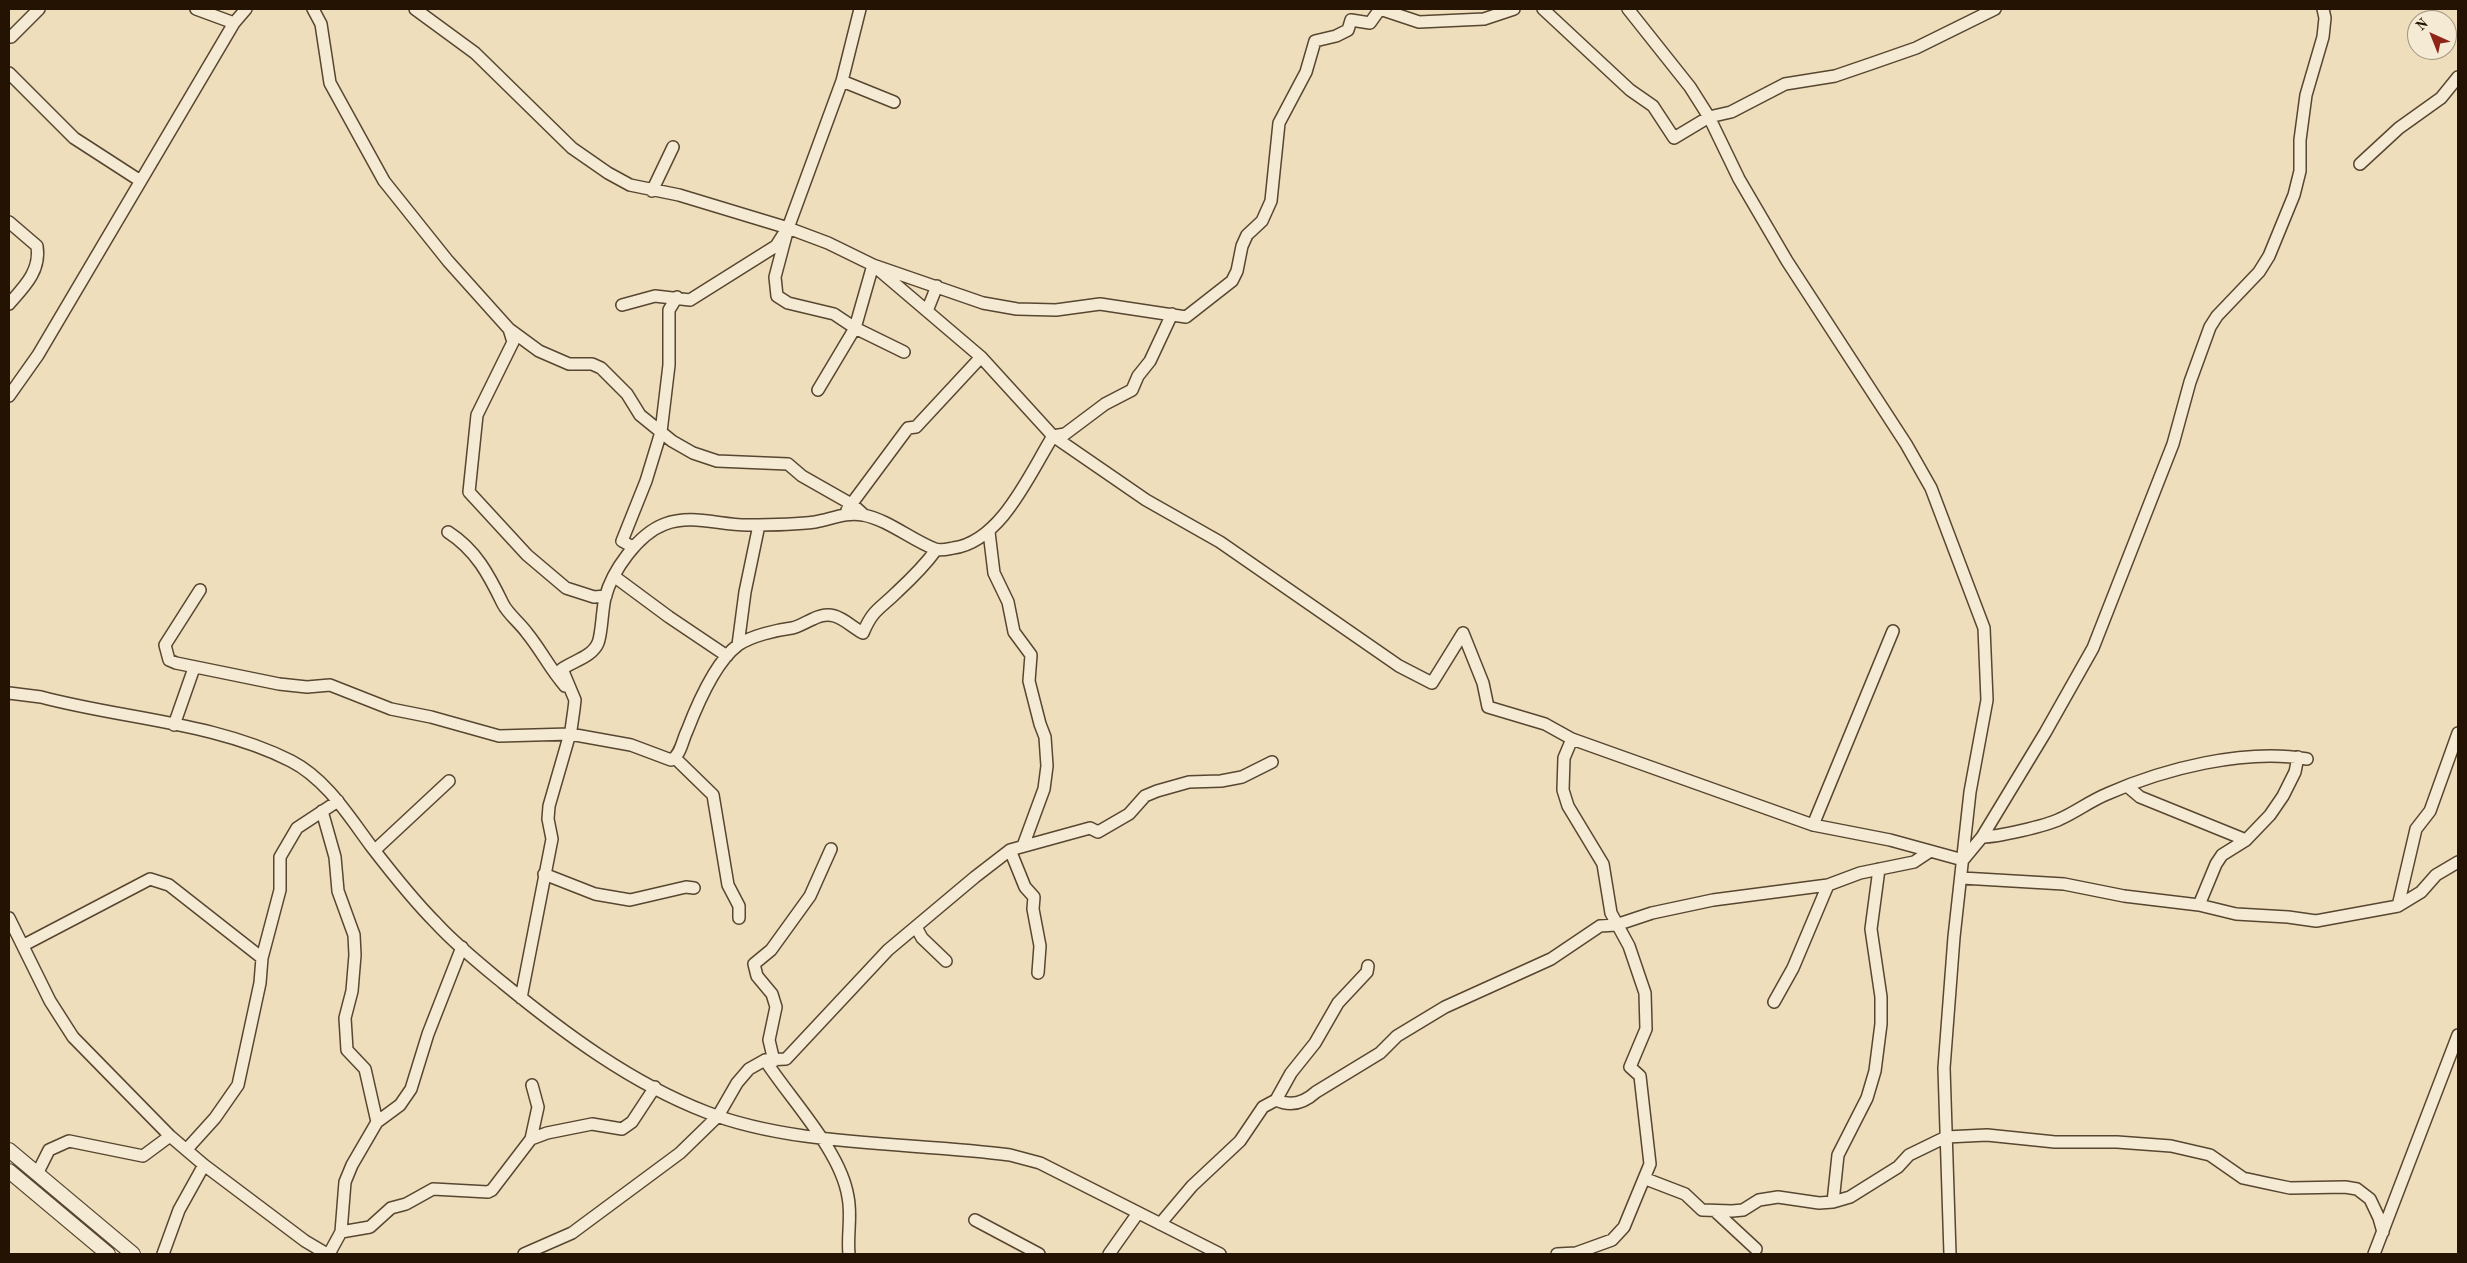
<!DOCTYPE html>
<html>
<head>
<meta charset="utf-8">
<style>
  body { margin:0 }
  #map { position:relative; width:2467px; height:1263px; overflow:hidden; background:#efdebc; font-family:"Old Standard TT",serif }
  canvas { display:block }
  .frame { position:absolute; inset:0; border:10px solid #241302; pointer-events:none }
  .north { position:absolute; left:2407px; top:10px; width:50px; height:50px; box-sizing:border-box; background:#f5ead3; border:1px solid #a1947f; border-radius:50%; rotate:316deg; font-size:14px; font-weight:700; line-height:20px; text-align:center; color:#241302 }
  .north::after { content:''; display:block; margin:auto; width:18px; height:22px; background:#8f2418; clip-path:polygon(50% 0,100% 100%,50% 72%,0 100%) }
</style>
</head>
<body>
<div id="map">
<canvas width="2467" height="1263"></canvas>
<div class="frame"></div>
<div class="north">N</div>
</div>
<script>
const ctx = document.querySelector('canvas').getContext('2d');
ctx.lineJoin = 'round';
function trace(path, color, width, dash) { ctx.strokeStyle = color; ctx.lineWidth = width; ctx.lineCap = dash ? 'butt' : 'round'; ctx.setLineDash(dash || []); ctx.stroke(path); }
const minor = new Path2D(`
  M196,9L234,23
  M313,9L321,24L330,83L384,181L448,261L509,329L539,351L569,364H592L601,368L627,394L640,415L672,441L693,453L717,461L788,464L802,476L853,505L864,515
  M415,9L475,53L572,148L608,173L630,185L679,195L788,228L828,243L873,265L981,357L1053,436L1146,500L1220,542L1399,666L1432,683L1463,633
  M860,9L842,81L788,228L775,277L777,296L788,303L834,314L855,328L904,352
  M1543,9L1630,90L1653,106L1674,138L1709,117L1731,112L1785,84L1835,76L1873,63L1916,48L1995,9
  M1628,9L1690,87L1709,117L1739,179L1787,261L1906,444L1931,488L1984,628L1987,700L1970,792L1954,937L1944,1068L1950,1254
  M11,37L39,9
  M9,73L74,138L139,180
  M842,81L894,102
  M2360,164L2399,128L2441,98L2458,77
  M652,191L673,147
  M9,222L37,246C41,271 24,287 9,304
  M622,305L655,296L690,300L776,246L783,235
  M927,311L937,286
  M509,329L513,342L477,415L469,492L527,555L566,588L594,597L606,596
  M818,390L855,328L873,265L983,303L1017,309L1056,310L1100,304L1186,317L1232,281L1237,271L1242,246L1247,235L1262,221L1271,201L1279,123L1306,72L1315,41L1336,36L1348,30L1351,20L1370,23L1380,9L1419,22L1484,19L1514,9
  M9,396L38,355L234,23L246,9
  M847,510L905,432L908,428L916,427L981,357
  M448,532C476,550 489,575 503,604C508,614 520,623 527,633C541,650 550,669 565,686
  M989,532L994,573L1008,602L1014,632L1031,655L1029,681L1040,724L1045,737L1047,766L1044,789L1023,846
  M631,546L622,541L646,481L661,432L669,365V310L677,297
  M615,577L669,617L727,656
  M200,590L165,645L169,660L176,663L279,684L307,687L330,685L391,709L431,717L499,736L570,734L631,745L671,760C681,755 682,741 687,731C697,705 715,662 738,645C751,636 776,630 792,628C798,627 806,622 813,619C835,608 844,622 863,633C873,609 880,609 897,592C911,579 925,565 936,550
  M1463,633L1483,683L1488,707L1545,724L1572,739L1813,825L1890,840L1963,860
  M738,645L745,592L759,525
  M9,693L41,697C123,719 214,722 291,761C326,779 348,815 371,846C391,872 412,899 436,923C456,945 480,964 503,983C564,1033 631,1083 706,1112C795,1147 914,1142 1010,1155L1040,1163L1220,1254
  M174,725L194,668
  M675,758L713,795L728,885L739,906V918
  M2127,786L2140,797L2246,840
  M322,811L335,857L338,891L354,935L355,955L352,991L345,1018L347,1050L365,1069L377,1122
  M1813,825L1893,631
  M1982,837C1997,837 2046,826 2060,819C2076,812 2090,801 2107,794C2163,769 2245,748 2307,759
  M375,850L449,781
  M1010,850L1025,887L1034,897L1033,909L1040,946L1038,973
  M1963,860L1982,837L2045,733L2093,648L2173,444L2190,382L2210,327L2217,316L2259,272L2269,256L2294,195L2300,171V140L2306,95L2323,37L2325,18L2323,9
  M544,874L595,894L630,900L686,887L694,888
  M1962,878L2064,884L2124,896L2199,905L2236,914L2288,917L2316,921L2398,906L2421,892L2436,875L2458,862
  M2199,905L2216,864L2222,855L2246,840L2270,815L2283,796L2295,772L2298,757
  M2398,906L2416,829L2430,811L2458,733
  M9,918L50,1001L73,1037L170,1136L204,1165L305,1241L327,1254
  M916,927L922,938L946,961
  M24,945L150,879L169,885L262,958L280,890V857L297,828L338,801
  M521,998L552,839L548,819L549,806L571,730L574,709L575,700L562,669C573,661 592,657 598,643C602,633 602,610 605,598C612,571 638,534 665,524C692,514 719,525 747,525C769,525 793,525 815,522C832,519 845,512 863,515C889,520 911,540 935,549C940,551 948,549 953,548C1001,542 1030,473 1053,436L1065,434L1105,404L1132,390L1138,376L1150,361L1172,314
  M1774,1002L1793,968L1828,885
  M765,1060C790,1099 841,1151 848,1197C852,1216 847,1235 849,1254
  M774,1061L769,1040L776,1007L772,994L757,976L754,964L771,950L810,896L831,849
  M1276,1100C1291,1107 1304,1103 1316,1092L1380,1053L1397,1036L1445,1007L1551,959L1600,926L1616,925L1652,913L1713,900L1828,885L1860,873L1914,862L1929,852
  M531,1139L547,1133L592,1124L622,1129L632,1122L655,1087
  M187,1149L215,1118L238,1085L260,983L262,958
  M37,1174L49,1150L69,1141L143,1156L170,1136
  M1646,1179L1685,1194L1702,1210L1732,1211L1743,1210L1759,1200L1778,1197L1819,1203L1833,1202L1850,1197L1898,1167L1909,1155L1946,1137L1987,1135L2055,1142H2117L2171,1146L2210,1155L2243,1178L2266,1183L2290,1188L2345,1187L2357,1189L2370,1199L2379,1218L2383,1232
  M1833,1202L1838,1155L1867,1098L1875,1071L1881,1024V997L1871,929L1879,869
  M1715,1211L1756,1249
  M975,1220L1039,1254
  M1160,1224L1192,1186L1240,1141L1263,1107L1276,1100L1291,1073L1315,1043L1338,1003L1367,972L1368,966
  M341,1232L370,1227L391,1208L406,1204L433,1189L488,1192L492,1190L531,1139L538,1107L532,1085
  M163,1254L179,1210L204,1165
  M329,1254L341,1232L345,1182L352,1165L377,1122L400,1105L411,1089L428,1034L462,947
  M524,1254L572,1233L680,1153L718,1116L737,1083L749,1069L765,1060L786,1059L888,950L975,877L1010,850L1090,828L1098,832L1129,814L1145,796L1157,791L1189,782L1221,781L1242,777L1272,762
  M1109,1254L1138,1213
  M1557,1254L1576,1253L1612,1240L1624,1227L1650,1164L1640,1076L1630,1067L1646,1029L1645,993L1629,946L1611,913L1603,864L1568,806L1563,790L1564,758L1572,739
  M2374,1254L2458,1035`);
const tertiary = new Path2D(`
  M9,1150L133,1254
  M9,1171L108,1254`);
trace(minor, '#574630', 14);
trace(tertiary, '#574630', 16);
trace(minor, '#f5ead3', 11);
trace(tertiary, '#f5ead3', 14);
</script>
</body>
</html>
